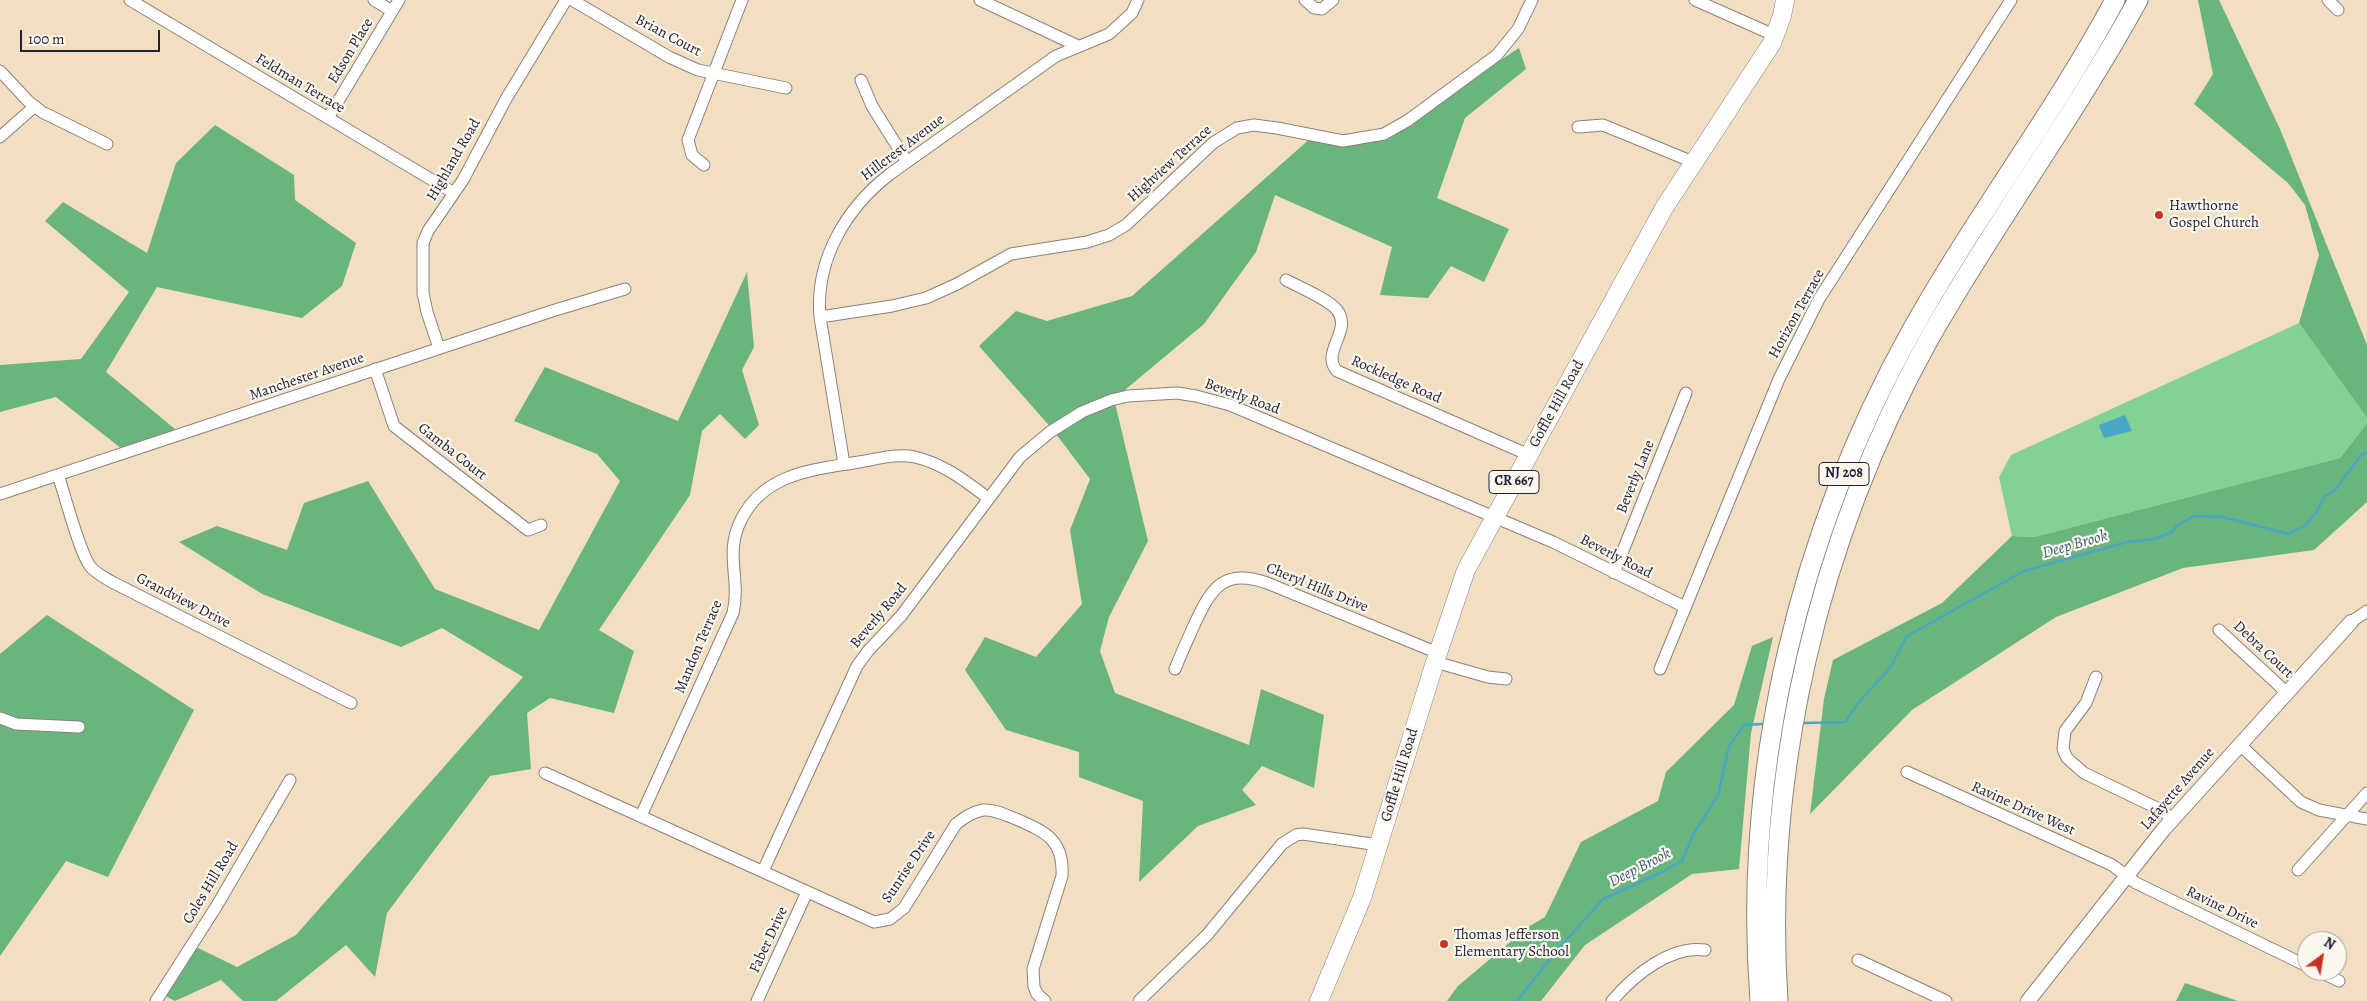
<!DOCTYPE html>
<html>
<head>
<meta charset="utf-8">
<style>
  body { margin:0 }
  #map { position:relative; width:2367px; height:1001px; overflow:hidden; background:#f2dec1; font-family:Alegreya,serif }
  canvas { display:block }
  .north { position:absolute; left:2297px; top:931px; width:50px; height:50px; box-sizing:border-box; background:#fbf7ec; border:1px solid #a4a2a5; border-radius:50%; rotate:31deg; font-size:14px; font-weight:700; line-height:20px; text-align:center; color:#22223b }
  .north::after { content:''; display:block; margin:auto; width:18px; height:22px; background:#c8321e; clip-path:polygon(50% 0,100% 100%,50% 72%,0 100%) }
  .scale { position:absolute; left:20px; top:30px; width:140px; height:22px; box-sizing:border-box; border:2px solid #22223b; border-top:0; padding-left:6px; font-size:15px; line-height:18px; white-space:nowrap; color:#22223b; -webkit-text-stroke:4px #fbf7ec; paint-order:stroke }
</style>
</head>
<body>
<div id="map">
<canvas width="2367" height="1001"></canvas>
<div class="north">N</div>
<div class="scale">100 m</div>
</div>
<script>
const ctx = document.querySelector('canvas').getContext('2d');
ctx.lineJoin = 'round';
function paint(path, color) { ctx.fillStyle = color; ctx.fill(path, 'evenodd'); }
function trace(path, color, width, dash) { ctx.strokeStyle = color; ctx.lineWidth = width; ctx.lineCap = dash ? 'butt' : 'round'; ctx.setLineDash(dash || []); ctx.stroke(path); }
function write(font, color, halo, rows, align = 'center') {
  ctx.font = font + ' Alegreya,serif'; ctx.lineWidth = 4.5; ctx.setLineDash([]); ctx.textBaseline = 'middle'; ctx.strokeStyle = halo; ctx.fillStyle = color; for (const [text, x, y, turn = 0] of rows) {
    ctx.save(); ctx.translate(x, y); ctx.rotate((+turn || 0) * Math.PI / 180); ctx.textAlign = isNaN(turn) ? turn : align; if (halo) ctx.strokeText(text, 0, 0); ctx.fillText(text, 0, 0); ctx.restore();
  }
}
paint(new Path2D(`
  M2299,323L2367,418V423L2340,458L2034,537L2012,536L1999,477L2011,455Z`), '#82d393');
paint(new Path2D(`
  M2198,0H2219L2280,129L2367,345V418L2299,323L2319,255L2305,205L2288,183L2194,104L2213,74Z
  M1519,48L1526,69L1465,118L1437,198L1509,229L1484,282L1451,266L1428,298L1380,295L1392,247L1275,195L1256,252L1204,324L1114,399L1148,541L1109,617L1100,651L1115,693L1249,745L1261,689L1324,715L1314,788L1262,766L1242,790L1256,805L1198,826L1139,882L1143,801L1079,777V752L1006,730L965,670L985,637L1036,657L1082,604L1070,530L1090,479L1053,430L979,346L1016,311L1047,321L1132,296L1312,137L1395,129Z
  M215,125L294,175L295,200L356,243L342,286L302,318L157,287L106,372L181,434L127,453L56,397L0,412V365L81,359L129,292L45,221L63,202L147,253L176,163Z
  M747,272L754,347L742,370L759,425L745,439L720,414L702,431L690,495L599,630L634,651L614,713L550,698L527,713L531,769L490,776L387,913L375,977L346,945L276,1001H243L221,980L175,1001L160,993L192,945L237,967L296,935L523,677L442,628L401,647L262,594L179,542L217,526L287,550L304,503L368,481L435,589L539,630L620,481L597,454L514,421L545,367L678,421Z
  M2367,423V502L2314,550L2183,568L2056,617L1912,710L1810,814L1824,699L1833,660L1942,603L2012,536L2034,537L2340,458Z
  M47,615L194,710L108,877L66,861L0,956V654Z
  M1773,637L1751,733L1739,869L1692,874L1585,945L1541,1001H1447L1458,986L1528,927L1545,917L1581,842L1658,801L1666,772L1734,705L1752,646Z
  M2185,983L2238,1001H2176Z`), '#69b57d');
paint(new Path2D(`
  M2125,415L2132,431L2104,438L2099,425Z`), '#48a6c7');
trace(new Path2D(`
  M1805,723L1845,722L1858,703L1890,668L1907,636L2024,571L2127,542L2154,539L2172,532L2176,526L2194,516L2222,517L2289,534L2304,526L2316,513L2324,497L2335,490L2362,454L2367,453
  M1517,1001L1553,955L1603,899L1660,873L1682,861L1694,833L1718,795L1729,746L1744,725L1763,724`), '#48a6c7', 2.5);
const minor = new Path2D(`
  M130,0L454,193
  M374,0L392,11
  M572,0L669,57L698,70L786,88
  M980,0L1078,46
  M1305,0L1314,8L1322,9L1333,0
  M1695,0L1776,36
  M2328,0L2338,10
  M0,71L28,101L42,112L107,144
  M861,80L872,106L907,162
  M328,118L399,0
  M1578,127L1603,125L1693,162
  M0,137L35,106
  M704,165L692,155L688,140L742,0
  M1286,280C1299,287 1328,299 1337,310C1353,331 1320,352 1337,371L1529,455
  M820,317L892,306L926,298L957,284L1011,254L1087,242L1109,235L1126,225L1213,143L1237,128L1254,125L1277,128L1343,141L1384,134L1407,121L1497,55L1518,29L1532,0
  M439,348L427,312L423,293V243L428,231L463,180L506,99L566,0
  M375,369L394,426L528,530L541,525
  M844,464L820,317C815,260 846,208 890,174L1056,56L1109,34L1132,13L1138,0
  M58,475C65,495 79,551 90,566C95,573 104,577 112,582L351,703
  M0,494L552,311L625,289
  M1614,573L1686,393
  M2351,622L2367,611
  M2219,630L2286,692
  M1435,662L1488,677L1506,679
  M1175,669C1181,654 1188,639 1195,623C1212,587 1224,568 1267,583L1438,653
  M1660,669L1779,379L1819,299L2011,0
  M2096,677L2086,703L2065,731L2063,749L2067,758L2084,773L2161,810L2172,819
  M0,718L16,724L79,727
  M2239,744L2301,802L2319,810L2367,819
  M1907,772L2112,865L2136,883L2307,966
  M545,773L874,922L890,919L904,908L956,824C964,818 972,812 983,810C995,809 1005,815 1016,819C1046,832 1064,840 1062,876L1033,969L1034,987L1037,994L1045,1001
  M641,816L733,613C741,578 724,554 741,520C764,473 813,470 859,462C877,459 897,453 915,457C944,464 964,480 988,498
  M2298,870L2367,793
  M763,871L857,666L868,651L901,616L1020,457L1050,432L1082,412L1111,400L1128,396L1177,393L1196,396L1230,405L1553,542L1685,607
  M1858,960L1946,1001
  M2318,971L2339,981
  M156,1001L216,907L290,780
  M757,1001L807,892
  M1139,1001L1207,935L1282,844L1296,835L1303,834L1379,845
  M1612,1001C1634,975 1671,945 1705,950`);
const tertiary = new Path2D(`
  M2028,1001L2163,830L2351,622`);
const primary = new Path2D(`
  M1319,1001L1362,898L1435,662L1466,570L1664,208L1772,43L1782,16L1785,0`);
const trunk = new Path2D(`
  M1760,1001C1742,770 1799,532 1912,330C1975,217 2054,114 2115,0
  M1778,1001C1763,773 1818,539 1929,339C1994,224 2074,117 2138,0`);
trace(minor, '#8a807e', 13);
trace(tertiary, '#8a807e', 16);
trace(primary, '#8a807e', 19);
trace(trunk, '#8a807e', 21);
trace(minor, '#fff', 11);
trace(tertiary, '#fff', 14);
trace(primary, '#fff', 18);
trace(trunk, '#fff', 19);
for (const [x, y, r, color] of [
  [2159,215,5,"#c8321e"],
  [1444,944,5,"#c8321e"]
]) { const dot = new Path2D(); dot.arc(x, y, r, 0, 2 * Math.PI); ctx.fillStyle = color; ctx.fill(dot); trace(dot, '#fbf7ec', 2); }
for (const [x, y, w] of [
  [1844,474,50],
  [1514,482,50]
]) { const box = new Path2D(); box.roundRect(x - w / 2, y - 11.5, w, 23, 4); ctx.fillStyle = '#fbf7ec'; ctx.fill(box); trace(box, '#22223b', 1); }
write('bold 14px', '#22223b', null, [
  ["NJ 208",1844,474],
  ["CR 667",1514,482]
]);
write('15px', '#22223b', '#fbf7ec', [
  ["Brian Court",668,36,28],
  ["Edson Place",351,51,-59],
  ["Feldman Terrace",300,84,31],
  ["Hillcrest Avenue",903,148,-37],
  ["Highland Road",454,160,-60],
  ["Highview Terrace",1170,164,-42],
  ["Horizon Terrace",1797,314,-61],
  ["Manchester Avenue",307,377,-19],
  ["Rockledge Road",1396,380,24],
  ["Beverly Road",1242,397,20],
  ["Goffle Hill Road",1557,404,-61],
  ["Gamba Court",452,452,38],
  ["Beverly Lane",1636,477,-68],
  ["Beverly Road",1616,557,27],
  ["Cheryl Hills Drive",1317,588,22],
  ["Grandview Drive",183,601,27],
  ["Beverly Road",879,616,-50],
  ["Mandon Terrace",699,647,-67],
  ["Debra Court",2263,650,43],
  ["Goffle Hill Road",1400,775,-73],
  ["Lafayette Avenue",2178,789,-49],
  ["Ravine Drive West",2023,809,24],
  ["Sunrise Drive",909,867,-56],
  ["Coles Hill Road",211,883,-59],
  ["Ravine Drive",2222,908,26],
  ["Faber Drive",769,940,-65]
]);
write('15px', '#22223b', '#fbf7ec', [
  ["Hawthorne",2169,206],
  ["Gospel Church",2169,223],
  ["Thomas Jefferson",1454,935],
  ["Elementary School",1454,952]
], 'left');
write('italic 16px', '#335d7a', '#fbf7ec', [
  ["Deep Brook",2075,545,-16],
  ["Deep Brook",1640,868,-27]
]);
</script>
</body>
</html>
